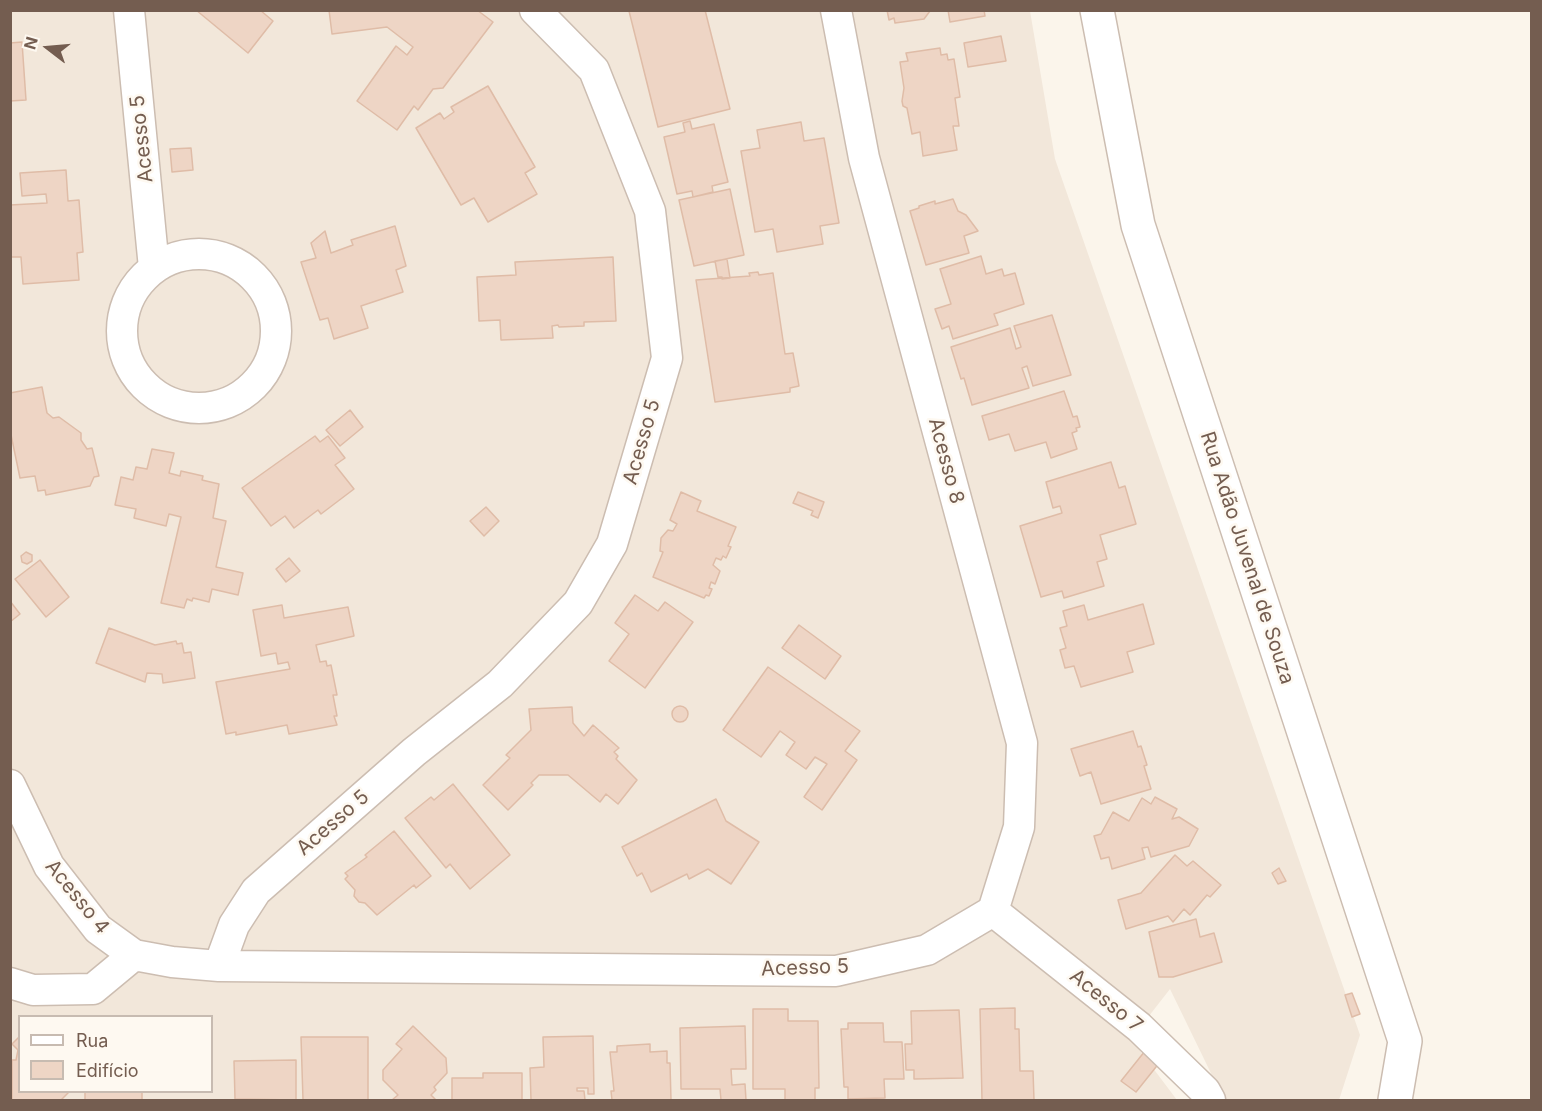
<!DOCTYPE html>
<html>
<head>
<meta charset="utf-8">
<style>
  body { margin:0 }
  #map { position:relative; width:1542px; height:1111px; overflow:hidden; background:#fbf5eb; font-family:Inter,sans-serif }
  canvas { display:block }
  .frame { position:absolute; inset:0; border:12px solid #745d50; pointer-events:none }
  .legend { position:absolute; left:18px; top:1015px; width:195px; height:78px; box-sizing:border-box; background:#fef9f1; border:2px solid #c7bbb1; margin:0; padding:8px 10px; list-style:none; font-size:18px; color:#745d50 }
  .legend li { display:flex; align-items:center; gap:12px; height:30px }
  .legend b { width:30px; border:2px solid #c7bbb1 }
  .north { position:absolute; left:18px; top:18px; width:60px; height:60px; -webkit-text-stroke:4px #fef9f1; paint-order:stroke; rotate:286deg; font-size:16px; font-weight:700; line-height:24px; text-align:center; color:#745d50 }
  .north::after { content:''; display:block; margin:auto; width:21px; height:27px; background:#745d50; clip-path:polygon(50% 0,100% 100%,50% 72%,0 100%) }
</style>
</head>
<body>
<div id="map">
<canvas width="1542" height="1111"></canvas>
<div class="frame"></div>
<ul class="legend">
<li><b style="height:8px;background:#fff"></b>Rua</li>
<li><b style="height:16px;background:#eed5c5"></b>Edifício</li>
</ul>
<div class="north">N</div>
</div>
<script>
const ctx = document.querySelector('canvas').getContext('2d');
ctx.lineJoin = 'round';
function paint(path, color) { ctx.fillStyle = color; ctx.fill(path, 'evenodd'); }
function trace(path, color, width, dash) { ctx.strokeStyle = color; ctx.lineWidth = width; ctx.lineCap = dash ? 'butt' : 'round'; ctx.setLineDash(dash || []); ctx.stroke(path); }
function write(font, color, halo, rows, align = 'center') {
  ctx.font = font + ' Inter,sans-serif'; ctx.lineWidth = 5; ctx.setLineDash([]); ctx.textBaseline = 'middle'; ctx.strokeStyle = halo; ctx.fillStyle = color; for (const [text, x, y, turn = 0] of rows) {
    ctx.save(); ctx.translate(x, y); ctx.rotate((+turn || 0) * Math.PI / 180); ctx.textAlign = isNaN(turn) ? turn : align; if (halo) ctx.strokeText(text, 0, 0); ctx.fillText(text, 0, 0); ctx.restore();
  }
}
paint(new Path2D(`
  M10,11H1030L1055,159L1360,1035L1339,1100H1224L1170,989L1131,1039L1177,1100H11ZM20,1016H212V1092H20Z`), '#f2e7da');
const building = new Path2D(`
  M196,10H260L273,21L248,53Z
  M329,10H477L493,22L443,88L433,89L418,110L414,106L397,130L357,101L396,46L407,55L413,47L387,27L332,34Z
  M632,10H705L730,109L658,127L629,11Z
  M887,10H930V11L924,19L895,23L894,18L889,20Z
  M948,10H984L985,16L950,22Z
  M1001,36L1006,61L968,67L964,43Z
  M22,42L26,100L10,101V43Z
  M940,48L941,55L947,54L948,60L954,59L960,97L955,98L959,126H953L957,150L923,156L920,132L912,134L907,108L903,106L902,101L904,88L900,62L908,61L906,53Z
  M488,86L535,167L525,173L537,194L488,222L474,198L461,205L416,128L440,113L444,119L454,112L451,107Z
  M690,121L692,129L714,124L728,182L712,186L713,192L693,197L692,191L677,194L664,137L685,132L683,123Z
  M801,122L804,141L824,138L839,223L820,226L823,244L777,252L773,229L755,232L741,151L760,148L757,130Z
  M191,148L193,170L172,172L170,149Z
  M66,170L68,201L79,200L83,252L77,253L79,280L23,284L21,257H10V205L47,203L46,194L22,196L20,173Z
  M730,189L744,255L694,266L679,200Z
  M953,199L958,211L966,215L978,231L964,236L969,253L926,265L910,211L919,208V206L935,201V204Z
  M395,226L406,266L396,270L403,292L361,306L368,328L334,339L328,318L320,320L301,262L316,258L311,243L325,231L331,253L353,245L351,240Z
  M981,256L986,274L1002,269L1004,276L1015,273L1024,304L994,314L998,325L953,339L949,326L942,329L935,309L951,304L940,269Z
  M613,257L616,321L584,322V326L559,327L558,325L552,326L553,338L501,340L500,320L479,321L477,277L516,275L515,262Z
  M727,259L730,278L722,279V277H718L715,261Z
  M758,272L759,275L773,273L785,354L793,353L799,386L790,388V392L715,402L696,280L750,276L749,273Z
  M1052,315L1071,375L1033,386L1027,366L1022,368L1029,388L972,405L964,378L961,379L951,347L1010,328L1016,349L1021,347L1014,326Z
  M42,387L47,413L53,418L59,417L81,433V440L87,449L92,448L99,476L94,477L90,486L46,495L45,490L38,491L35,476L20,478L10,430V393Z
  M1064,391L1073,417L1077,416L1080,427L1076,428L1077,431L1072,433L1077,449L1051,458L1046,442L1015,451L1009,434L989,440L982,416Z
  M350,410L363,427L340,446L326,430Z
  M315,436L320,442L328,436L345,458L335,465L354,489L321,514L318,510L294,528L285,516L271,526L242,488Z
  M152,449L174,453L169,473L180,476L181,471L203,476L202,480L219,484L213,518L226,521L216,567L243,573L238,595L212,589L209,602L193,598L192,601L187,599L184,608L161,603L181,517L169,514L166,526L134,518L136,509L115,505L121,477L133,480L136,467L147,469Z
  M1111,462L1119,488L1125,486L1136,524L1100,535L1107,559L1097,562L1104,586L1064,598L1062,591L1041,597L1020,526L1062,513L1060,506L1053,508L1046,482Z
  M681,492L701,501L697,511L736,527L728,546L731,547L726,558L723,556L721,560L716,558L713,565L720,571L715,584L711,582L709,588L712,589L709,596L706,595L704,598L653,577L663,552L660,551L661,538L668,530L673,531L677,524L670,520Z
  M798,492L824,502L818,518L811,515L813,511L793,503Z
  M486,507L499,521L484,536L470,521Z
  M26,552L32,555V561L27,564L22,562L21,556Z
  M289,558L300,571L286,582L276,569Z
  M40,560L69,597L46,617L15,579Z
  M635,595L658,611L665,602L693,622L645,688L609,661L629,634L615,623Z
  M10,601L20,614L10,622Z
  M1143,604L1154,644L1127,652L1133,672L1081,687L1074,666L1065,668L1060,650L1066,648L1060,628L1067,626L1063,611L1084,605L1088,620Z
  M282,605L284,618L348,607L354,636L316,645L320,662L326,661L327,666L331,665L337,695H333L337,716H334L337,725L289,734L287,725L236,735V732L226,734L216,682L290,669L288,662L278,664L276,653L261,656L253,610Z
  M799,625L841,656L825,679L782,648Z
  M109,628L155,645L176,641L177,644L182,643L184,653L191,652L195,678L163,683L162,674L147,673L145,682L96,663Z
  M768,667L860,731L845,751L857,760L822,810L804,797L827,764L815,757L806,769L786,755L795,742L780,731L761,757L723,730Z
  M672 714a8 8 0 1 1 16 0a8 8 0 1 1-16 0Z
  M572,707L573,723L584,736L593,725L619,748L614,752L618,756L616,759L637,780L618,804L606,794L600,802L568,775H539L531,783L533,785L508,810L483,785L510,758L506,755L531,730L529,709Z
  M1133,731L1138,747L1141,746L1147,765L1144,766L1151,789L1101,804L1091,772L1080,776L1071,749Z
  M453,784L510,855L470,889L450,864L446,868L405,818L431,797L434,800Z
  M1155,797L1177,809L1172,819L1179,817L1198,829L1189,846L1151,857L1148,847L1142,848L1145,859L1112,869L1109,857L1101,859L1094,836L1101,834L1113,812L1129,821L1142,798L1151,804Z
  M716,799L726,821L759,842L731,884L708,869L689,879L687,874L651,892L642,873L637,876L622,847Z
  M394,831L431,876L416,888L414,885L377,915L365,903L359,902L354,896L355,890L345,879L348,876L345,873L367,857L365,855Z
  M1175,855L1187,866L1193,861L1221,885L1210,897L1207,895L1190,915L1184,909L1173,922L1168,916L1126,929L1118,900L1141,893Z
  M1279,868L1286,881L1278,884L1272,873Z
  M1196,919L1200,937L1214,933L1222,962L1173,977H1159L1149,932Z
  M1352,993L1360,1014L1352,1017L1345,995Z
  M1015,1008V1029H1019L1020,1071H1033L1034,1100H982L980,1009Z
  M753,1009H788V1021H818L819,1088H815V1100H785V1089H753Z
  M959,1010L963,1078L914,1079V1070H906L905,1044H912L911,1011Z
  M848,1023H883L884,1042H902L904,1079H884L885,1098L848,1099V1087H844L841,1029H848Z
  M413,1026L446,1058L447,1073L434,1087L436,1090L431,1095L436,1100H392L398,1095L383,1080V1070L402,1049L396,1044Z
  M745,1026L746,1069H731L732,1085L745,1084L746,1100H721L720,1089H681L680,1028Z
  M20,1036V1092H69L61,1100H12V1060H16L18,1050L12,1044Z
  M593,1036L594,1094H588V1088H577V1091H584L585,1100H531L530,1068L544,1067L543,1037Z
  M301,1037H368V1100H303Z
  M650,1044V1052L667,1051V1063H670L671,1100H612L611,1091H614L610,1052H617V1046Z
  M1145,1051L1160,1062L1136,1092L1121,1081Z
  M296,1060V1100L235,1099L234,1061Z
  M483,1073H522V1100H452V1078H483Z
  M85,1092H142V1100H85Z`);
paint(building, '#eed5c5');
trace(building, '#dfbca7', 1.5);
const minor = new Path2D(`
  M129,10L154,268
  M535,10L594,70L650,211L667,358L612,544L578,603L500,684L414,752L256,891L234,925L219,966L836,971L927,950L993,911
  M836,10L864,158L1022,743L1019,827L993,911
  M122 331a77 77 0 1 1 154 0a77 77 0 1 1-154 0Z
  M10,785L49,866L98,929L134,955L172,962L219,966
  M993,911L1139,1027L1205,1091L1210,1100
  M10,983L33,990L93,989L134,955`);
const tertiary = new Path2D(`
  M1097,10L1138,225L1405,1041L1395,1100`);
trace(minor, '#ccbdb1', 33);
trace(tertiary, '#ccbdb1', 36);
trace(minor, '#fff', 30);
trace(tertiary, '#fff', 33);
write('20px', '#745d50', '#fef9f1', [
  ["Acesso 5",142,139,-96],
  ["Acesso 5",642,442,-74],
  ["Acesso 8",946,461,75],
  ["Rua Adão Juvenal de Souza",1247,558,72],
  ["Acesso 5",333,823,-41],
  ["Acesso 4",77,897,51],
  ["Acesso 5",805,968,-2],
  ["Acesso 7",1106,1001,39]
]);
</script>
</body>
</html>
